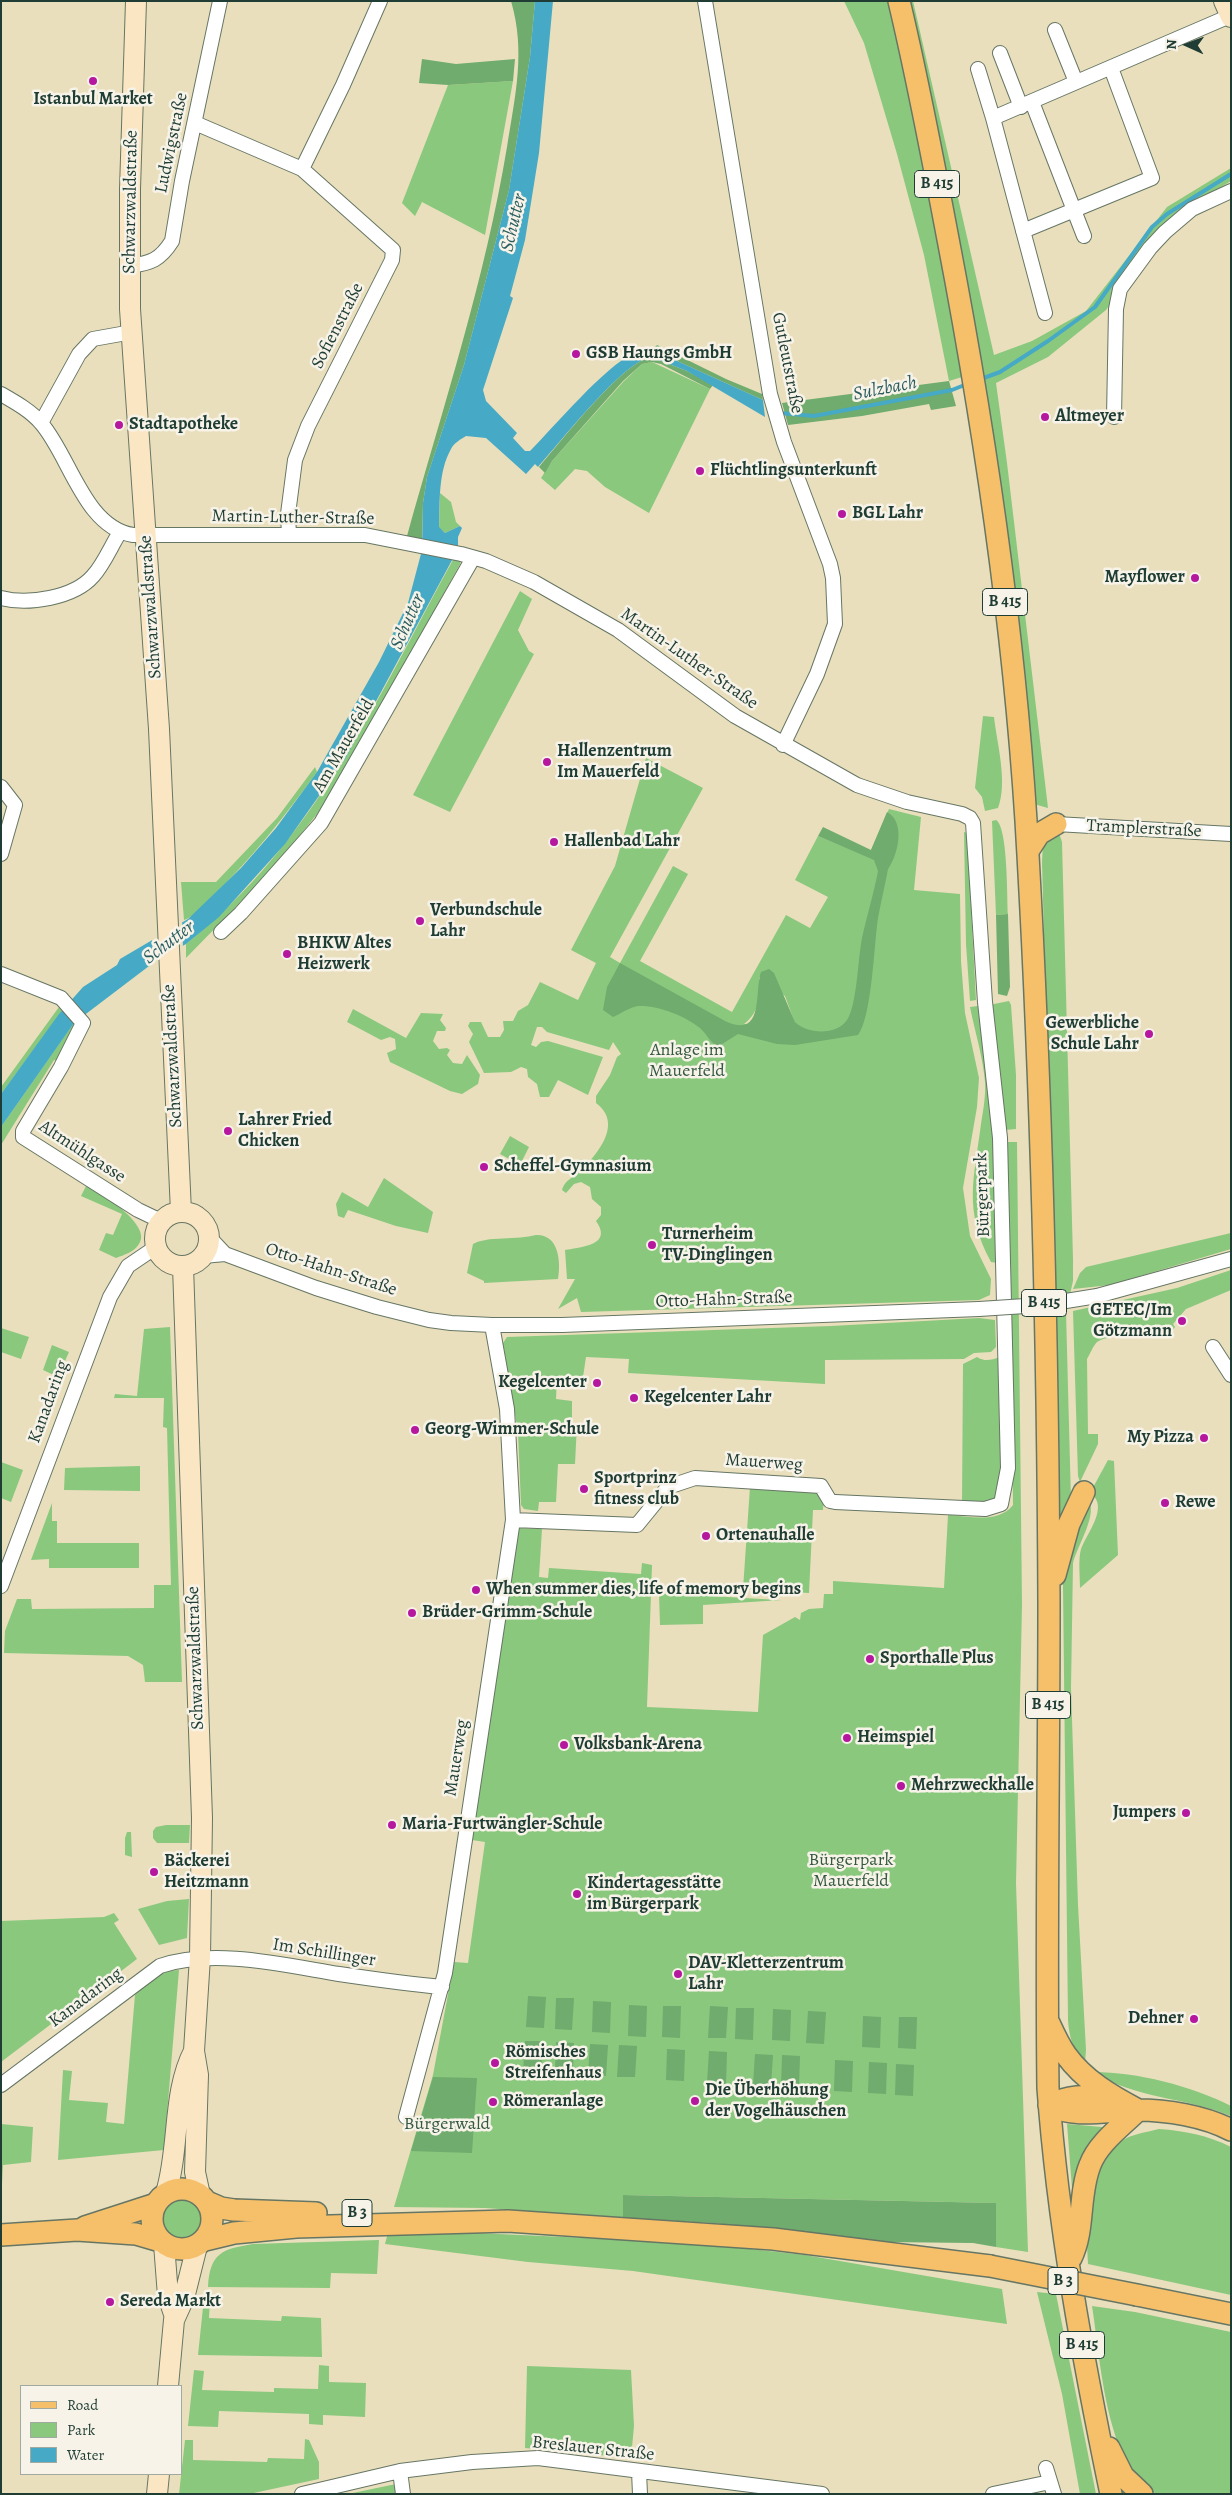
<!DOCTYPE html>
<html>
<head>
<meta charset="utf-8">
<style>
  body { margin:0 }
  #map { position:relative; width:1232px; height:2495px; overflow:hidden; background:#e9dfbc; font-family:Alegreya,serif }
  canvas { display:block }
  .frame { position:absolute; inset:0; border:2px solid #1f3d34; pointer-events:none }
  .legend { position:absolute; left:20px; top:2385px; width:162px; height:90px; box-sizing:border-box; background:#f7f3e8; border:1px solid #a1aaa0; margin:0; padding:6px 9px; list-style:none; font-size:15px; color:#1f3d34 }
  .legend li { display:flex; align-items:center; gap:10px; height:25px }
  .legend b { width:25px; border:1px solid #a1aaa0 }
  .north { position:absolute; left:1162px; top:20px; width:50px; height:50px; -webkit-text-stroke:4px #f7f3e8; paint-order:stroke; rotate:272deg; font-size:14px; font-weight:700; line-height:20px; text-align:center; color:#1f3d34 }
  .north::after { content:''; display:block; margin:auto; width:18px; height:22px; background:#1f3d34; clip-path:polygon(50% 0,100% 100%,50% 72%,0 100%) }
</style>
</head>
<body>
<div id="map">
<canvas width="1232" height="2495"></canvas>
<div class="frame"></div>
<ul class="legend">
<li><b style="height:6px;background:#f6c06b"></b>Road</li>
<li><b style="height:14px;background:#8ac87e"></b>Park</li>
<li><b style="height:14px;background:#46a9c5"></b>Water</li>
</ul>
<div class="north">N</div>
</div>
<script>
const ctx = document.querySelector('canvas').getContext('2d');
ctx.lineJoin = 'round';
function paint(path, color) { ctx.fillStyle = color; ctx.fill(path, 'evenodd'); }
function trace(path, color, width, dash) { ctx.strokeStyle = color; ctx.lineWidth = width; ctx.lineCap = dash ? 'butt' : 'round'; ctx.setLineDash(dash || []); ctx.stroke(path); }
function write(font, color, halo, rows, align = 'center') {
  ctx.font = font + ' Alegreya,serif'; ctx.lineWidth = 5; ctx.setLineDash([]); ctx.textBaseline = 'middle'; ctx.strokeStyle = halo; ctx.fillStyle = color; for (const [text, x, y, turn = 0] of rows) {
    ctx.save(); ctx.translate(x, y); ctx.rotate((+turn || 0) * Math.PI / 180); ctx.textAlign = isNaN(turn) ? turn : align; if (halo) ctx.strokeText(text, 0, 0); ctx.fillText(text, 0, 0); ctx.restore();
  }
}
paint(new Path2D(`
  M844,1H889L946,273L962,377L949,381L924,255L897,154L864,43Z
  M904,1H913L994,355L1032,341L1086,311L1167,207L1231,168V181L1176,214L1106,310L1048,357L996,383L1007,463L1048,808L1034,804L984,386L971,301Z
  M513,81L485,235L422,202L415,216L402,203L448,85Z
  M652,362L710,389L649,513L605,487L587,471L575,469L555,490L541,478L552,461L624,381L642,364Z
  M440,493L451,502L456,522L460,526L445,533L439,528Z
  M454,558L461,559L460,564L343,775L317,814L271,871L186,958V944C316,840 376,700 454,558Z
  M520,591L532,599L518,630L529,651L534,654L450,812L413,795Z
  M983,716L994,717C997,744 1008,782 998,808L985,811L982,797L975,788Z
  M646,758L703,788L610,957L620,963L673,866L688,874L640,961L732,1012L786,915L810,928L828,897L795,880L818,836L873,859L871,850L889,809L921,817L914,890L960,894L961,961L965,1013L979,1078L977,1107L963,1188L970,1236L991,1279L990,1295L979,1300L581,1312L577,1298L558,1309L575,1279H567L565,1250C582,1247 613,1245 596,1221L601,1215V1207L592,1199L590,1187L581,1182L574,1184L566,1193L562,1190C566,1177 577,1178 582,1167L579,1159L589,1162C605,1144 619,1120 596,1103V1096L610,1075L617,1057L621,1054L613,1042L609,1050L547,1032L542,1027H537L531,1045L536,1047L541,1042L548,1041L603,1057L588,1095L558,1080L549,1097H540L537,1084L528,1077L527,1069L521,1067L511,1072L484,1073L469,1042L473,1034L468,1026L470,1022H481L488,1037H500L504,1030L503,1021H513L518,1011L528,1005L540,982L578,1000L596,963L571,950L615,866ZM759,977L785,996L795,1023L744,1024C760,1012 760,996 759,977Z
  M315,767L317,772C285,816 252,858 213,896C205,904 194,917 184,920L181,882H216L277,818Z
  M996,820C1008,827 1007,897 1008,914L996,915L992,821Z
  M964,832L967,833L976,1000L970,1001L966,944Z
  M1053,836H1060L1062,842L1073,1259V1281L1066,1312L1071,1501L1056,1540L1054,1313L1042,862L1043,843Z
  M1009,1001L1011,1005L1016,1075V1129L1005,1130L989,1005Z
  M978,1006L994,1121L997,1263L991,1262C963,1210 974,1179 981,1124C983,1111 986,1096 985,1082C983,1057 975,1032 970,1007Z
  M59,1007L62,1011L1,1094V1087Z
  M353,1009L406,1038L421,1013L443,1014L440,1020L446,1028L445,1031H437L433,1041L439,1049L447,1048L450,1050L447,1055L453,1063L462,1064L467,1055L480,1075L478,1084L462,1094L450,1091L390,1062L387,1053L396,1049L395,1039L390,1037L381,1040L347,1022Z
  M75,1021L79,1027L59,1062L54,1060L1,1145V1127Z
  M510,1136L529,1147L520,1165L500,1154Z
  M1005,1142H1017L1022,1605L1016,1883L1028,2252L996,2247V2203L623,2195V2218L485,2208L394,2207L433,2075L454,1962L468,1963L485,1842L472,1840L517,1528L542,1529L539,1577L548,1578L549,1568L641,1574L642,1563L652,1565L647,1707L758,1712L763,1635L795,1617L800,1620L801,1613L809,1609L823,1608L824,1594H833V1581L944,1588L948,1515C970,1516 998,1524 1013,1505L1010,1264Z
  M384,1178L433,1212L428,1233L396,1226L348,1210L344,1218L338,1216L336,1204L342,1192L368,1207Z
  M87,1184C100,1193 153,1225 139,1244C134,1252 124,1255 116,1258L99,1250L106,1233L113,1235L122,1214L81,1196Z
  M1231,1233V1249L1110,1285L1073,1289L1080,1273L1086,1267Z
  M536,1235C559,1234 561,1262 558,1279L484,1283V1281L467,1273L473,1244C486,1236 518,1240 536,1235Z
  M1231,1270V1290L1186,1309L1173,1324L1175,1327L1171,1333C1154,1334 1110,1333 1097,1342C1093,1346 1090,1354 1087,1359L1088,1434H1098V1444L1080,1482L1078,1476L1073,1311L1177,1288Z
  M979,1318L995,1320L996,1347L991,1352L974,1353L964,1359L825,1360V1384L628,1373L629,1359L586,1357L583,1377L557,1376L556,1399L572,1401V1423L577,1424L575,1464H558L556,1502H539L538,1511L524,1509L521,1505L518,1432L503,1343L507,1337L831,1326Z
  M170,1327L182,1682H145L143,1665L128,1656L4,1653L5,1631L17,1599H31L32,1609L154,1608V1585H171L167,1428L163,1427L164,1398H114L115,1394L137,1396L144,1329Z
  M1,1328L29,1337L21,1359L1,1352Z
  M52,1345L69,1352L58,1377L43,1370Z
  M977,1357C985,1362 991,1360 1000,1357V1487L997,1496L989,1504L962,1503L963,1364Z
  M1108,1460L1114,1461L1118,1555L1080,1588C1080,1576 1078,1560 1081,1549C1087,1533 1110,1506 1090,1493Z
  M1,1462L23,1470L11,1502L1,1498Z
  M140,1466V1491L64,1490L65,1468Z
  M750,1487L819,1490L824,1496L823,1510H813L809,1593L743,1589Z
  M1087,1499C1100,1511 1077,1546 1073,1563L1071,1688L1078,1905L1086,2050L1085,2063C1073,2050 1069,2037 1068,2020L1063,1587V1562Z
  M52,1503V1521H57V1543H139V1568H49V1559L31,1560Z
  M659,1593L779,1600H782L703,1605V1624L660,1625Z
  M166,1825H190L189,1843H157L153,1838V1831L156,1827Z
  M127,1832H131L132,1857L125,1855V1838Z
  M189,1899L187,1938L159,1945L138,1909L167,1901Z
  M114,1913L119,1920L114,1923L137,1959L1,2062V1921L104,1917Z
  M179,1970L164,2150L58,2160L63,2070L72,2071L69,2100L108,2103L106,2122L124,2124L135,1995C149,1981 159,1971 179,1970Z
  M1094,2072C1136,2072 1192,2086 1231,2106V2116C1186,2097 1134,2099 1094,2072Z
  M1,2124L33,2127L31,2162L3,2165L1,2203Z
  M1067,2124L1114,2128L1073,2201Z
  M1159,2129C1185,2131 1207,2135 1231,2147V2295L1088,2264C1086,2220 1082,2171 1122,2141C1131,2134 1148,2132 1159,2129Z
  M163 2220a22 22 0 1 1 44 0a22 22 0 1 1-44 0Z
  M389,2229L696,2243L805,2255L1002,2289L1007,2324L633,2271L528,2262L385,2244Z
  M379,2240L377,2274L331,2273L330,2288L208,2287C210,2253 222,2249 253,2244Z
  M1037,2292L1056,2294L1096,2494H1080L1062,2394Z
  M204,2298L210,2299L209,2318L281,2321L282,2316L321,2318L322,2357L198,2355Z
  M1092,2306L1135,2312L1231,2332V2494C1216,2494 1165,2495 1155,2493C1106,2469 1100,2355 1092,2306Z
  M319,2365L329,2366V2382L366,2383L365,2417L323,2415V2425L309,2424V2414L219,2411L218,2427L188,2426L194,2370L204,2371L202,2390L274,2392V2388L318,2389Z
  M527,2366L631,2370L634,2426L631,2458L525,2448Z
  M305,2439L309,2440L319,2462V2479L249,2494H179L185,2440H193V2460L267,2462L268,2458L304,2459Z
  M396,2484L398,2494H348Z`), '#8ac87e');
paint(new Path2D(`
  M511,1H535L530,57L509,190L464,365L427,477L423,503L422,540L407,536C443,407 485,280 507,147C515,96 526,52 511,1Z
  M422,59L456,64L515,59L513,81L448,85L419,83Z
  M657,345L726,379L762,394L763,400L653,350Z
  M651,357L687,371L713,385L710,389L661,364L652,362L642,364L623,381L552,461L545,473L539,467C559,444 623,361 651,357Z
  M949,381L956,406L931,410L929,404L862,416L788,425L782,403Z
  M887,812C906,822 898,855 888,869C885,885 881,902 878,918C874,945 872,1017 858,1035L795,1045L777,1044L738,1034L719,1046C709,1043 708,1035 700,1028C685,1016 658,1005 638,1006C630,1007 620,1014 613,1017L603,1010L607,987L620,963L725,1021C765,1040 754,991 761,972L769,969L774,973L795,1022C807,1034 836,1036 847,1020C857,1006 858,957 862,938C867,915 874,893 878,871L874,860L818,836L823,827L871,850Z
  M1008,914L1010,987L1007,996L998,994L996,915Z
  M528,1996L546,1997L544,2028L526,2027Z
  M556,1998H574L572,2030L555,2029Z
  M593,2001L611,2002L610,2033L592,2032Z
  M629,2005L647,2006L646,2037L628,2036Z
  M663,2006H681L680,2038L662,2037Z
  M710,2006L728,2007L726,2038H708Z
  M736,2008H754L753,2040L735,2039Z
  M773,2009L791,2010L790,2041L772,2040Z
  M808,2011L826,2012L824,2044L806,2043Z
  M863,2016L881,2017L880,2048L862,2047Z
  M899,2017H917L916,2049L898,2048Z
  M525,2041H543L541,2073L523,2072Z
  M556,2042L574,2043L573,2074L555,2073Z
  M590,2044L608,2045L606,2076L588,2075Z
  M619,2045L637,2046L635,2077H617Z
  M667,2049L685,2050L684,2081L666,2080Z
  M709,2051L727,2052L726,2084L707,2083Z
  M755,2054L773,2055L771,2086L753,2085Z
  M782,2055L800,2056L799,2087L781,2086Z
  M835,2060L853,2061L852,2092L834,2091Z
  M869,2062L887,2063L886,2094L868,2093Z
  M896,2064L914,2065L913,2096L895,2095Z
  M433,2077L477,2078L472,2153L411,2151Z
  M623,2195L996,2203V2247L973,2243L885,2242L713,2223L623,2218Z`), '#6fac6d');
paint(new Path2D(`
  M535,1H553L539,153L525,240L510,296L513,298L483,390L486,401L517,433L513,438L525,451H530C555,426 604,367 634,353C640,351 647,351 653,350L763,400L765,417L687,371L651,357C623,361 559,444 538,467L535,464L526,474L486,438L466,436C461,439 454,443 451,449C438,472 440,502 439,527L445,533L460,526L462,528L458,537V549L345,759L285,844L219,917L186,944L153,963L74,1023L1,1127V1094L59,1014L83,987L117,965L120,959L188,919L241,868L276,828L317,772L379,662L408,603L422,550L423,503L427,477L464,365L509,190L530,57Z`), '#46a9c5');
paint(new Path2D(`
  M182,920L183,948L153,966L152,937Z`), '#e9dfbc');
trace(new Path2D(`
  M981,379L1000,372L1048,341L1095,307L1152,227L1167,214L1231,174
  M780,413L814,416L952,390L967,384`), '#46a9c5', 4);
const street = new Path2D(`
  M705,1L770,394L784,442L830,564L833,578L835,624L817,674L783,745
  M1055,30L1076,82
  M1000,53L1021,107
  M978,69L993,118
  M1032,102L1084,236
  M195,123L302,169L393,250L392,260L308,426L295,460L288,514L289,535
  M302,169L343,85L380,1
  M1023,231L1152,178L1111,68
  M130,266C151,263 160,260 172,241L182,181L220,1
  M1045,313L993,118L1230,16
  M1,394C15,402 31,411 41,423C70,456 84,527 133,535H365L461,554L486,561L534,582L618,630L735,716L857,785L907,802L962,814L970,818L973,823L985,1002L1000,1138L1008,1468L1001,1504L985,1509L835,1502L830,1501L821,1486L695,1478L668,1487L637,1525L513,1520L507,1409L492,1325
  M1114,417L1116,309L1120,289L1150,248L1165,232L1192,209L1231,191
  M41,423L79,354L93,339L132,332
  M1,598C28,605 74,598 93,576C104,564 111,546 120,532
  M1,787L15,805L1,854
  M1056,824L1231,834
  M221,932L241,913L321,823L473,558
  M1,974L61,998L83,1023L61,1067L23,1131V1137L138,1210L161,1221
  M209,1237L225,1254L316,1288L377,1307L429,1320L451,1323L492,1325H562L979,1309
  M203,1256L225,1254
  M1097,1296L1231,1259
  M1213,1347L1231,1375
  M1,1586L110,1297L128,1266L156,1247
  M1,2085L160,1966C214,1948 284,1965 339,1974C373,1979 407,1984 442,1987
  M406,2117L445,1973L513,1520
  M1046,2468L1054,2494
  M400,2471L403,2494
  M639,2472L640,2494
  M302,2494L400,2471L472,2462L538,2458L822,2494
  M993,2494L1050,2482`);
const secondary = new Path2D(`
  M136,1L130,189V309L159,729L181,1212
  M1224,1L1231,17
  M155 1239a27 27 0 1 1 54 0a27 27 0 1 1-54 0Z
  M183,1266L202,1818L200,1957L194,2051L198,2075L195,2172L200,2195
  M166,2193C180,2147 172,2093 194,2051
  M164,2244L168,2296L175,2317
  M168,2386L174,2320L184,2298L197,2246
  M157,2494L159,2474`);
const primary = new Path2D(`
  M899,1C918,80 933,160 948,239C987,442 1017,648 1028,855C1042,1104 1048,1354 1049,1603C1049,1765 1046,1927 1048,2088C1058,2225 1083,2360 1111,2494
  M1028,851L1039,834L1056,824
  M1055,1575L1069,1524L1084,1492
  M1049,2023C1054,2034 1059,2045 1066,2055C1084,2080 1111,2096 1138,2110
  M1049,2105C1077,2119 1107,2110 1137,2110C1167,2110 1204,2116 1231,2130
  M1049,2105C1070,2095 1089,2096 1111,2096
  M152 2219a30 30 0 1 1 60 0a30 30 0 1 1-60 0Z
  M207,2202L221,2208L234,2210L316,2213
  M85,2227L156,2204
  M1,2235L77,2230L136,2234L160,2241
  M205,2240L234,2233L296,2227L508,2221L773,2239L990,2266
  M1071,2258C1085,2229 1078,2195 1090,2165C1098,2143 1122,2126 1138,2110
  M1137,2295L1231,2314
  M1109,2448L1123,2476L1142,2494`);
trace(street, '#667664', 16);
trace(secondary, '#667664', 22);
trace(primary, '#667664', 24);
trace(street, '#fff', 14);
trace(secondary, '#fbe6c4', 20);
trace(primary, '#f6c06b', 21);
const streetBridge = new Path2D(`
  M979,1309L1041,1305L1097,1296`);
const primaryBridge = new Path2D(`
  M990,2266L1137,2295`);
trace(streetBridge, '#667664', 16, []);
trace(primaryBridge, '#667664', 24, []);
trace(streetBridge, '#fff', 14);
trace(primaryBridge, '#f6c06b', 21);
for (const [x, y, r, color] of [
  [93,81,5,"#b5179e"],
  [576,354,5,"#b5179e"],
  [1045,417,5,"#b5179e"],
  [119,425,5,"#b5179e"],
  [700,471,5,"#b5179e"],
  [842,514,5,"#b5179e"],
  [1195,578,5,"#b5179e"],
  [547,762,5,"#b5179e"],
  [554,842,5,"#b5179e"],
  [420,921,5,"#b5179e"],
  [287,954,5,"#b5179e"],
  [1149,1034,5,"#b5179e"],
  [228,1131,5,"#b5179e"],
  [484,1167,5,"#b5179e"],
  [652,1245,5,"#b5179e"],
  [1182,1321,5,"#b5179e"],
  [597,1383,5,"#b5179e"],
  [634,1398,5,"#b5179e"],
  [415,1430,5,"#b5179e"],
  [1204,1438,5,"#b5179e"],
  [584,1489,5,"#b5179e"],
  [1165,1503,5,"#b5179e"],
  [706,1536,5,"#b5179e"],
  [476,1590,5,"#b5179e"],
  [412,1613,5,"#b5179e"],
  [870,1659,5,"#b5179e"],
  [847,1738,5,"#b5179e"],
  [564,1745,5,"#b5179e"],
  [901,1786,5,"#b5179e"],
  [1186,1813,5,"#b5179e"],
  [392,1825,5,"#b5179e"],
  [154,1872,5,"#b5179e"],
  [577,1894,5,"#b5179e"],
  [678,1974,5,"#b5179e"],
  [1194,2019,5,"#b5179e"],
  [495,2063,5,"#b5179e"],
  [695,2101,5,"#b5179e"],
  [493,2102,5,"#b5179e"],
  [110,2302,5,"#b5179e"]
]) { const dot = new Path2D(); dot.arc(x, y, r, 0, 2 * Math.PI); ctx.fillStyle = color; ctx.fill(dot); trace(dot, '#f7f3e8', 2); }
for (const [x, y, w] of [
  [937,184,45],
  [1005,602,45],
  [1044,1303,45],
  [1048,1705,45],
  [357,2213,30],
  [1063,2281,30],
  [1082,2345,45]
]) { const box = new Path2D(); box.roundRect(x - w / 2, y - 13.5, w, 27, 4); ctx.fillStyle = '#f7f3e8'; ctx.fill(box); trace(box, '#1f3d34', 1); }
write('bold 16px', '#1f3d34', null, [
  ["B 415",937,184],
  ["B 415",1005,602],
  ["B 415",1044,1303],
  ["B 415",1048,1705],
  ["B 3",357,2213],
  ["B 3",1063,2281],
  ["B 415",1082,2345]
]);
write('bold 18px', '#1f3d34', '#f7f3e8', [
  ["Istanbul Market",93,100,"center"],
  ["GSB Haungs GmbH",586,354],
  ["Altmeyer",1055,417],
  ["Stadtapotheke",129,425],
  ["Flüchtlingsunterkunft",710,471],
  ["BGL Lahr",852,514],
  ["Mayflower",1185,578,"right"],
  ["Hallenzentrum",557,752],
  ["Im Mauerfeld",557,773],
  ["Hallenbad Lahr",564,842],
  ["Verbundschule",430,911],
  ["Lahr",430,932],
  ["BHKW Altes",297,944],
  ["Heizwerk",297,965],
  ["Gewerbliche",1139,1024,"right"],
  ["Schule Lahr",1139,1045,"right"],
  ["Lahrer Fried",238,1121],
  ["Chicken",238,1142],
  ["Scheffel-Gymnasium",494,1167],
  ["Turnerheim",662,1235],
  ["TV-Dinglingen",662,1256],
  ["GETEC/Im",1172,1311,"right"],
  ["Götzmann",1172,1332,"right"],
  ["Kegelcenter",587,1383,"right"],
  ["Kegelcenter Lahr",644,1398],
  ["Georg-Wimmer-Schule",425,1430],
  ["My Pizza",1194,1438,"right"],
  ["Sportprinz",594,1479],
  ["fitness club",594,1500],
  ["Rewe",1175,1503],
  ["Ortenauhalle",716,1536],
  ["When summer dies, life of memory begins",486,1590],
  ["Brüder-Grimm-Schule",422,1613],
  ["Sporthalle Plus",880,1659],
  ["Heimspiel",857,1738],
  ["Volksbank-Arena",574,1745],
  ["Mehrzweckhalle",911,1786],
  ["Jumpers",1176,1813,"right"],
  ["Maria-Furtwängler-Schule",402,1825],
  ["Bäckerei",164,1862],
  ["Heitzmann",164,1883],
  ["Kindertagesstätte",587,1884],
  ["im Bürgerpark",587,1905],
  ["DAV-Kletterzentrum",688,1964],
  ["Lahr",688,1985],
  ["Dehner",1184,2019,"right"],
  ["Römisches",505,2053],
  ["Streifenhaus",505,2074],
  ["Die Überhöhung",705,2091],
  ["der Vogelhäuschen",705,2112],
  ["Römeranlage",503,2102],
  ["Sereda Markt",120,2302]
], 'left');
write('18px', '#1f3d34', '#f7f3e8', [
  ["Ludwigstraße",172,143,-78],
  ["Schwarzwaldstraße",131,202,-89],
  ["Sofienstraße",338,326,-63],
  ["Gutleutstraße",787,363,79],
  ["Martin-Luther-Straße",293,518,1],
  ["Schwarzwaldstraße",151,607,-94],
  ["Martin-Luther-Straße",689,659,35],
  ["Am Mauerfeld",344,746,-60],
  ["Tramplerstraße",1144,829,3],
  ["Schwarzwaldstraße",173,1056,-93],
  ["Altmühlgasse",82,1152,33],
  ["Bürgerpark",983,1195,-92],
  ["Otto-Hahn-Straße",331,1270,18],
  ["Otto-Hahn-Straße",724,1300,-2],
  ["Kanadaring",49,1402,-70],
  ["Mauerweg",764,1463,4],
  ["Schwarzwaldstraße",196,1658,-92],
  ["Mauerweg",457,1758,-81],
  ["Im Schillinger",324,1953,9],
  ["Kanadaring",86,1998,-37],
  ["Breslauer Straße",593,2449,6]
]);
write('18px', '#345943', '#f7f3e8', [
  ["Anlage im",687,1051],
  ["Mauerfeld",687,1072],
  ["Bürgerpark",851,1861],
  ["Mauerfeld",851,1882],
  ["Bürgerwald",447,2125]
]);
write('italic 19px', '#2b5d60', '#f7f3e8', [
  ["Schutter",514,223,-77],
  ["Sulzbach",885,389,-11],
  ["Schutter",408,622,-66],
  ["Schutter",169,943,-37]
]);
</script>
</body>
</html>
